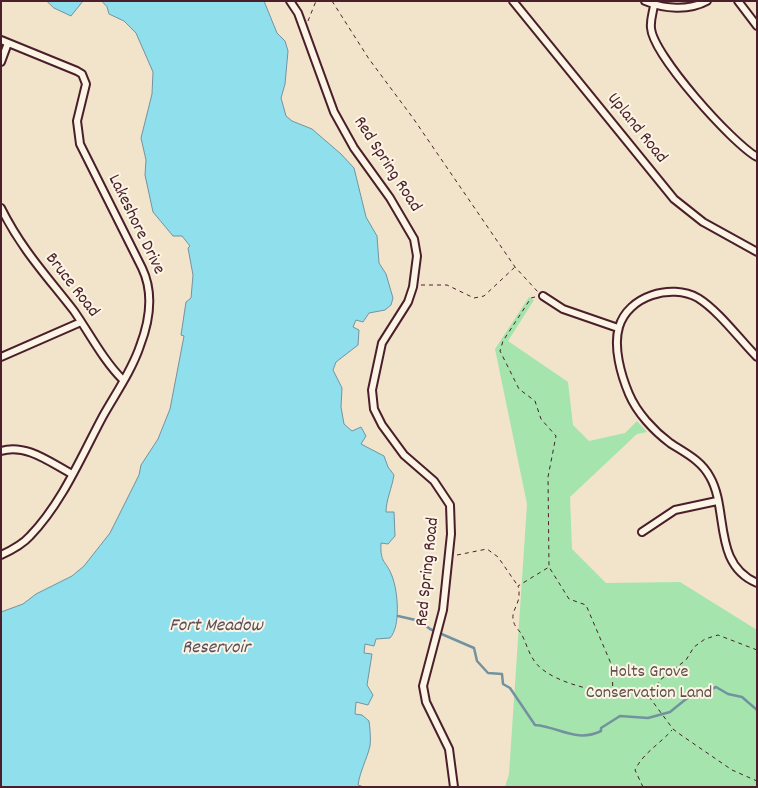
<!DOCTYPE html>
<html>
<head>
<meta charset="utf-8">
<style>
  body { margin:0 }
  #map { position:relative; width:758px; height:788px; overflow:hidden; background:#f1e4cb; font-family:Dekko,sans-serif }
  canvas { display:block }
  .frame { position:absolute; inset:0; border:2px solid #4a1f2b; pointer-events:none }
</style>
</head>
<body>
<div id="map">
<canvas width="758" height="788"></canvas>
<div class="frame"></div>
</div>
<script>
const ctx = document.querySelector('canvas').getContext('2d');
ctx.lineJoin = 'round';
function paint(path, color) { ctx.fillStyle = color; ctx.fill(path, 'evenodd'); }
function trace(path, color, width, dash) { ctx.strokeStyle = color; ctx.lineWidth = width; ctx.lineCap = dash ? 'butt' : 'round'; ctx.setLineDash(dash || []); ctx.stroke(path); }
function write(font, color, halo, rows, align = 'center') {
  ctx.font = font + ' Dekko,sans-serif'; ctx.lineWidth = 4; ctx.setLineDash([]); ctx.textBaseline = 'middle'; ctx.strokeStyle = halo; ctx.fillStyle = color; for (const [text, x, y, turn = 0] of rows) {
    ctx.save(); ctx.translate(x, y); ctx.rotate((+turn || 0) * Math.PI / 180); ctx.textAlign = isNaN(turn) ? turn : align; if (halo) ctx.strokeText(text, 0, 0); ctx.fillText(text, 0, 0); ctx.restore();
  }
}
paint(new Path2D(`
  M529,297L534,300L508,341L568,382L573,425L589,441L625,433L637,421L647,432L637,434L570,497L572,549L606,583L680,582L757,630V787H505L509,774L527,504L495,349Z`), '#a5e4ad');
const water = new Path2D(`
  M47,1H83L71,16L54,8Z
  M102,1H264L277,33L285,41L288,51L285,84L281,98L286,116L292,121L312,129L341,154L354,168L366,217L377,236L379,263L386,274L393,298L391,305L385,310L369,313L363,322L356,320L353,327L359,330L358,345L336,362L333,370L342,388L341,407L344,424L352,431L361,427L366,436L361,444L384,456L388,467L394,475C392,488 386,500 386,512H394L395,536L388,544L381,543C380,564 386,560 392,576C398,591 401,626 390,638L376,639L374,646L365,644L364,653L372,654L367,685L373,695L368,705L356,702L355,714L362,715L369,721C370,728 371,739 370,746C367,759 360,771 358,785L364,787H1V612L23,604L36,594L72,576L84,566L110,533L139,475L141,465L158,439L170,409L184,336L181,335L186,302L191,298L193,275L188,248L190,246L182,236H173L153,212L145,175L146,160L141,138L152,94L153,72L136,33L124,21L109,14L107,7Z`);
paint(water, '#8fdfed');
trace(water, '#73929f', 1);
trace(new Path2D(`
  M398,616L420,621L430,629L474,648L477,661L488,673L502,674L503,684L510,688L535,725C560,727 576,743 601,731V728L620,716L648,718L670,712L696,691H707L716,687L728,694L742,697L757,710`), '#73929f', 2.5);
const street = new Path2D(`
  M290,1L298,13L334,112L354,148L390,198L414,239L417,256L413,287L408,302L382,343L372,390L374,409L382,425L404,455L434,481L450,505L451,534L443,610L423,686L426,702L449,749L454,787
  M513,1L674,199L703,222L757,252
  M645,1C664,9 689,11 707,1
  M738,1L757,26
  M654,5C653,13 650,20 651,28C653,55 732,143 757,157
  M1,40L77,71L82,74L86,84L77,121L80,144L142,268C154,293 150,320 140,346C132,370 116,393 103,416C81,457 62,503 30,536C22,545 12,550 1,555
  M1,62L8,43
  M1,208C22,250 46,275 74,311C90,334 103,360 123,380
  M543,296L563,309L618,328
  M1,357L81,322
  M757,357C740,340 719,311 698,298C671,283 628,296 619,327C613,347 621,375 629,394C637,413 654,431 670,443C685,453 701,460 710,477C729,510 712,564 757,583
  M1,451C26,443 51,463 72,474
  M642,532L675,510L717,501`);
trace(street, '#4a1f2b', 10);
trace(new Path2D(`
  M332,1L369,59L413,118L515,267L538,292
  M308,21L316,1
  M421,285H447L474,298L484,296L515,267
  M535,297L531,298L503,341L500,351L519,389L535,401L541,419L556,436L548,477L549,566
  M457,555L487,549L498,557L518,586
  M757,650L718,635L705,639L694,647L686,660L660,680L650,698L673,729L681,735L732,770L757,781
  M613,694L612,666L586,605L569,599L549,567L518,586C523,605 509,609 514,623C515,627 520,631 522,635C527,645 528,652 535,662C555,688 619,695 650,698
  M643,787L635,770C643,753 661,743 672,730
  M756,787L757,786`), '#4a1f2b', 1, [4, 4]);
trace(street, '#fcf5e5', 6);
write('18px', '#4a1f2b', '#fcf5e5', [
  ["Upland Road",636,129,51],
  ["Red Spring Road",386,165,57],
  ["Lakeshore Drive",135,225,64],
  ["Bruce Road",71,286,52],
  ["Red Spring Road",429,572,-84]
]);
write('18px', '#61504c', '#fcf5e5', [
  ["Holts Grove",649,674],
  ["Conservation Land",649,695]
]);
write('italic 19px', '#5b4f5c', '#fcf5e5', [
  ["Fort Meadow",216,627],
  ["Reservoir",216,649]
]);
</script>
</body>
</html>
